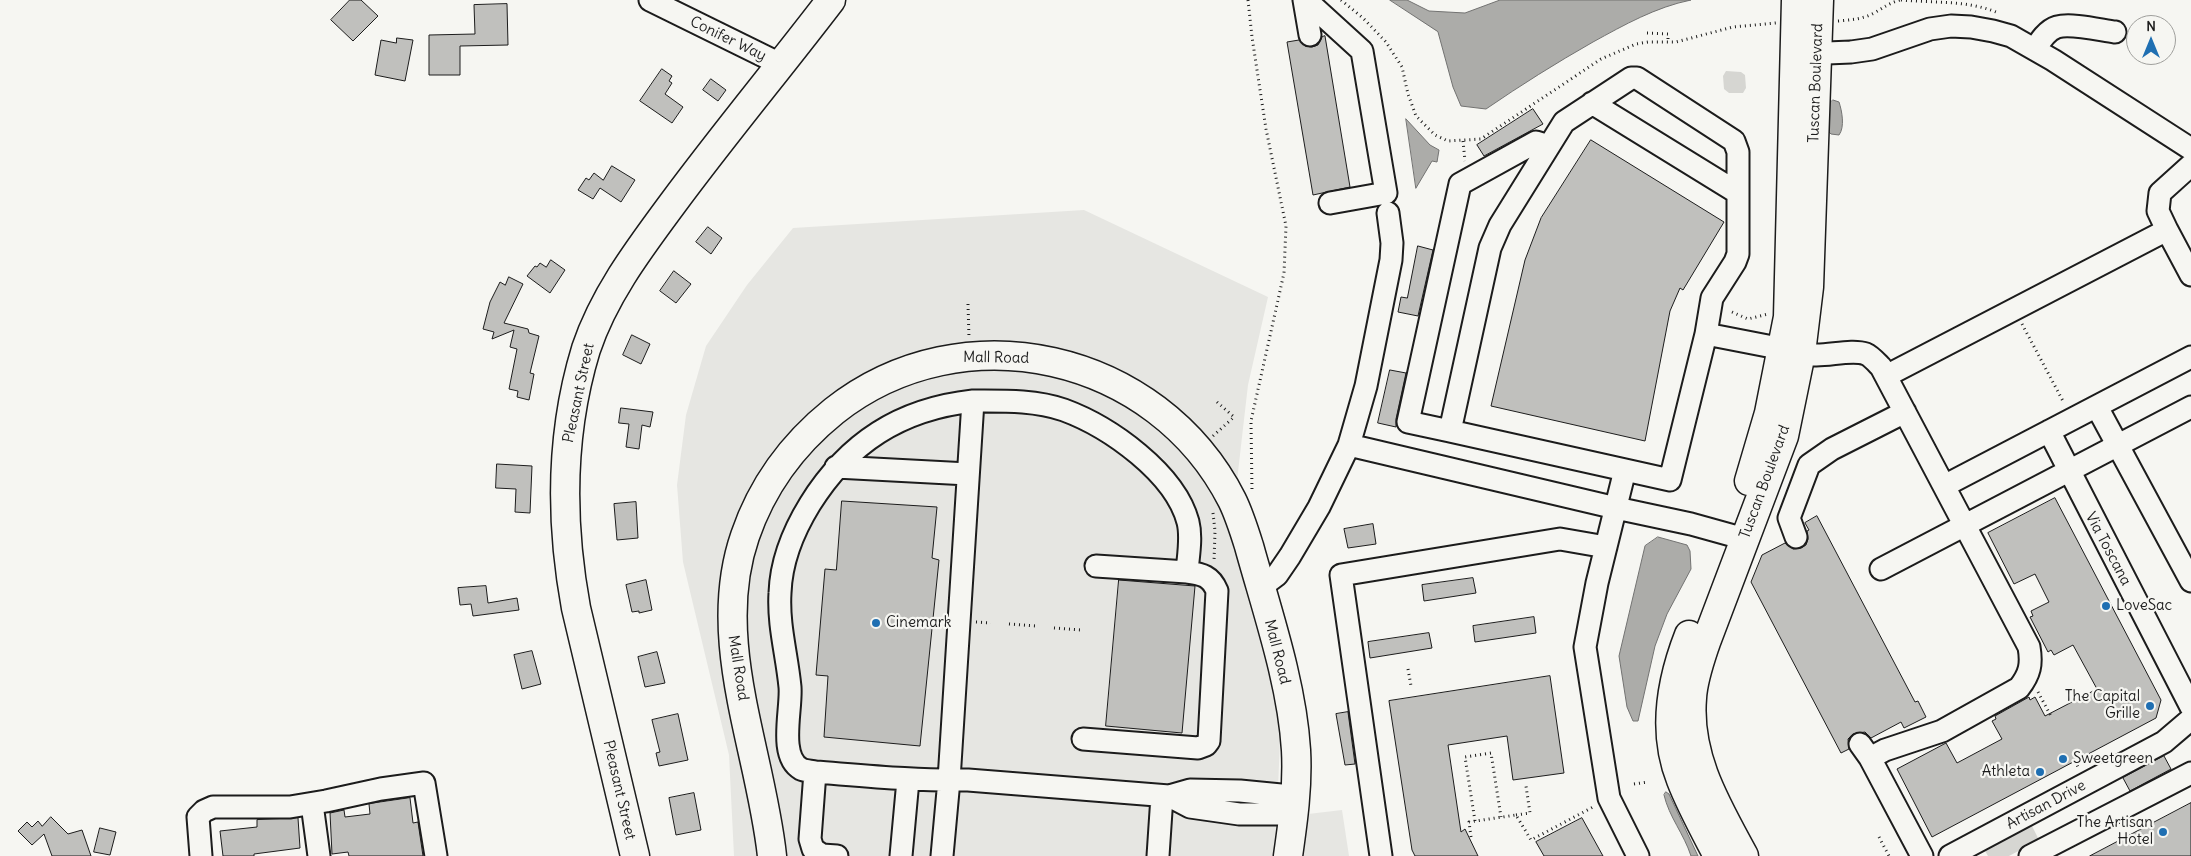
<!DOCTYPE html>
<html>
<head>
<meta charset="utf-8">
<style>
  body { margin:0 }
  #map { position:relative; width:2191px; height:856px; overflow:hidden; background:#f6f6f2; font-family:Delius,sans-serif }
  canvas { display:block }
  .north { position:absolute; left:2126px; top:15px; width:50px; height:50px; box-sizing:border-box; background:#f6f6f2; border:1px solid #9f9f9c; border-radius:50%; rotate:0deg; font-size:14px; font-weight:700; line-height:20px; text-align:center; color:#1c1c1c }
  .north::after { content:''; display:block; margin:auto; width:18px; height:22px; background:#1f6fb2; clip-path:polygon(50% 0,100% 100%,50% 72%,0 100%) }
</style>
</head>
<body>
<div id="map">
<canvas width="2191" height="856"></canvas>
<div class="north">N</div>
</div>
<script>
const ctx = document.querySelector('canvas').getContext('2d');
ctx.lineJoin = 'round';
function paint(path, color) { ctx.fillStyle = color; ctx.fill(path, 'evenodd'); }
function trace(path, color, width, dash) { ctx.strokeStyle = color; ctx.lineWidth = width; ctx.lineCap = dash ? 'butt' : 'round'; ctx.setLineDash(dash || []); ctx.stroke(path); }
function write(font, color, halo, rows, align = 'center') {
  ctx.font = font + ' Delius,sans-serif'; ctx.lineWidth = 4.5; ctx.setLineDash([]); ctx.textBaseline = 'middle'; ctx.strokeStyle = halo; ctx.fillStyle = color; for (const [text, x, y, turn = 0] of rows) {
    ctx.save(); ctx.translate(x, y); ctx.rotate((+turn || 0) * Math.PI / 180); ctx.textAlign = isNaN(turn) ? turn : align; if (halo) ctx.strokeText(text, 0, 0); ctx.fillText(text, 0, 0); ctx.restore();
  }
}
paint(new Path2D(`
  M1084,210L1268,297L1248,385L1232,524L1281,711L1276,843L1274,856H734L729,755L683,562L677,485L686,415L706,346L747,285L793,228Z
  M1342,810L1349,856H1302L1308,814Z`), '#e6e6e2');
paint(new Path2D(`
  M1726,71L1741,72L1745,75L1746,88L1743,93H1729L1724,89L1723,76Z
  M2031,824L2039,840L2009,856H1988L1984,849Z`), '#d6d6d2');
const water = new Path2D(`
  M1390,0H1407L1429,11L1465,13L1500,0H1691C1656,7 1624,25 1593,42C1556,63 1521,85 1486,109L1461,106L1453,87L1438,32Z
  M1833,100L1839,102C1842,111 1845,127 1839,135L1831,134L1828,131L1829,104Z
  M1406,119L1430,145L1439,150L1437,162L1432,161L1416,188Z
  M1658,537L1687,545L1690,551L1691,569L1667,614L1655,646L1638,721H1633L1627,707L1619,656L1645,546Z
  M1666,792L1669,794L1698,856H1691C1684,834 1669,817 1664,795Z`);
paint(water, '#acaca9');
trace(water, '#727271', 1);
const building = new Path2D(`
  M350,0H361L378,16L353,41L331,20Z
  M507,4L508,45L460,46V75H429V35L475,34L474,5Z
  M1325,36L1350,187L1313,195L1287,42L1299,40L1305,46L1312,47L1318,45L1322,37Z
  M397,38L413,40L405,81L375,75L381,40L396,43Z
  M662,69L672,76L669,81L672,83L665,94L683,107L672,123L640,101Z
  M711,79L726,90L718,101L703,90Z
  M1533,109L1543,124L1484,156L1477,145Z
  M1591,140L1724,222L1683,290L1680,288L1670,311L1645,441L1491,406L1525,260L1541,218Z
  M612,166L635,180L621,202L600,188L593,199L578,190L586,178L589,180L594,173L603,180Z
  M708,227L722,238L711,254L696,242Z
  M1418,246L1433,250L1418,316L1398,312L1401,297L1407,298Z
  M551,260L565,270L550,293L527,276L535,266L537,267L540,263L546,267Z
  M674,271L691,284L676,303L660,291Z
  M509,277L523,284L504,323L528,329L529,333L539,336L530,373L534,374L529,400L517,397L518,391L509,389L517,349L510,347L514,330L492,339L494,332L483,329L490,302L500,282L505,285Z
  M632,335L650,344L641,364L623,355Z
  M1390,370L1406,373L1396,419V427L1378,423Z
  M621,408L653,412L650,427L642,425L639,449L626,447L629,424L619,423Z
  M497,464L532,466L530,513L515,512L516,489L496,488Z
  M2055,498L2161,700L2156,718L1932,837L1897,769L1946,743L1957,763L2002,739L1992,721L1996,719L1995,716L2029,697L2030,700L2035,697L2045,716L2097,689L2073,645L2054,655L2051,650L2048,652L2030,617L2033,616L2031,611L2049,602L2035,574L2014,584L1988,533Z
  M842,501L937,507L932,558L939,560L920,746L824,737L828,676L816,675L825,569L836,570Z
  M636,502L638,538L617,540L614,504Z
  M1817,516L1915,702L1918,701L1926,717L1904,728L1901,722L1871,738L1865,732L1853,734L1848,739L1849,749L1841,753L1751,582L1762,555L1785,543L1793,549L1801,548L1806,545L1808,539L1807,531L1809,530L1805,523Z
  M1373,524L1376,544L1348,548L1344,529Z
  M1473,578L1476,593L1424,601L1422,585Z
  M646,580L652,610L639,613V611L632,612L626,585Z
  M1119,580L1195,586L1182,733L1106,726Z
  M486,586L488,603L517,598L519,610L473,616L471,604L460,605L458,588Z
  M1534,617L1536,633L1475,642L1473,626Z
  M1429,633L1432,648L1370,658L1368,642Z
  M532,651L541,684L522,689L514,655Z
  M657,652L665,683L645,687L638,657Z
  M1550,676L1564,773L1513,780L1507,736L1448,745L1461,832L1465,829L1478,856H1415L1412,850L1389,701Z
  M1348,712L1355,764L1345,765L1336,714Z
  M678,714L688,760L659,766L656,753L660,752L652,720Z
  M2164,756L2171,769L2130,791L2123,778Z
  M694,793L701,830L676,835L669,798Z
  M410,798L413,823L418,822L423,856H349L348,852L332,854L330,813L344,810L345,817L370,814L369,804Z
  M2191,803V856H2090Z
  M51,817L68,834L82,830L91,856H52L44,834L32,845L18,831L27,822L32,827L38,821L42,826Z
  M298,818L300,848L254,854V856H223L220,831L257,827V820Z
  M1582,818L1603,856H1544L1536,842Z
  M100,828L116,832L110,855L94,852Z`);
paint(building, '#c0c0bd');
trace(building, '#1c1c1c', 1);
const minor = new Path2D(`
  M650,0L780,64
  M1304,0L1310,35
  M1306,0L1362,51L1386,193L1330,203
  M2035,49C2040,41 2047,30 2057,27C2071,23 2100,30 2115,32
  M1803,54L1851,52L1872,49L1930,29L1951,26L1971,27L1993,31L2011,36L2053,60L2191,149
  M1592,103L1738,193
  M2167,230L2158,211L2160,193L2191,165
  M1706,334L1670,480L1450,431L1490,248L1500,225L1564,122L1631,78H1637L1734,141L1738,152V254L1735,262L1712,298L1706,334L1814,355C1829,356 1852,349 1866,354C1871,356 1877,363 1881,367L2029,647C2032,664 2030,674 2019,688L1942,731L1885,750L1870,758L1922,856
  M1886,376L2167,230L2191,275
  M973,401C1003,401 1035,400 1064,410C1110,427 1175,473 1188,522C1192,538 1188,557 1187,572C1202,574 1211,576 1217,591L1209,741L1206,745L1198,748L1083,739
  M2097,407L2191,581
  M1450,431L1408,422L1460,184L1536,142L1549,146
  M2049,431L2191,707
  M1349,445L1366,386L1391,260L1392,243L1388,213
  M836,467L968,474
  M1625,470L1597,583L1585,647L1609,798L1638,856
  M1944,486L2191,357
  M1796,537L1789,518L1809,465L1832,449L1905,412
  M1096,566L1187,572
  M1881,569L2191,407
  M1261,587L1277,575L1290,556L1319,507L1349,445L1616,508L1691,524L1745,539
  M1860,744L1870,758
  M815,772L810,839L813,849L822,855L837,856
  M312,804L319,856
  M201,856L198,817L204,811L213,807H290L326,801L381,789L424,783L436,856
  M901,856L908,780
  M942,856L949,780L973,401C900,409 848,443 810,504C794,530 781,562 780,593C778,625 787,655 790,687C792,709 778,756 801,769C805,771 811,771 815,772C867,776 917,781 968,780L1169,796L1190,790L1240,791L1281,795L1295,804L1281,814H1239L1190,807L1169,796
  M1158,856L1162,796
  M1381,856L1341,575L1560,539L1606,547
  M1950,856L2164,742L2191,719
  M2030,856L2191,773`);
const major = new Path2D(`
  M1749,481L1769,413L1788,317L1796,0
  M1689,635C1671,681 1662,733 1681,780C1691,806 1705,831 1718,856
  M635,856L576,608C560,521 560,434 586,349C604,295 639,249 673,203C724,134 779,68 831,0
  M772,856C761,751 709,640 745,536C762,486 793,444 834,411C963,309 1157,353 1232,500C1239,514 1244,530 1249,546C1267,611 1292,683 1296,750C1298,786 1293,821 1288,856
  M1744,856C1717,806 1687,757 1692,698C1693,679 1700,660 1706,642L1784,436L1801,353L1809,287L1819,0`);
trace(minor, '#1c1c1c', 25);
trace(major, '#1c1c1c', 31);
trace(new Path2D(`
  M1248,0L1252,37L1266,129L1286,226L1284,273L1251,421L1252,492
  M1341,0L1363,18L1386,42L1402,67L1408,94L1416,116L1435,135L1448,141L1481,139L1601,59L1636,44L1648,42H1676L1733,27L1776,23
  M1901,0C1933,3 1966,0 1996,12
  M1838,21C1851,20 1863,19 1874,13C1883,8 1889,3 1900,0
  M1647,33L1668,34V42
  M1463,141L1465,161
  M968,304L969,338
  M1732,312L1748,319L1768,314
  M2022,324L2064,403
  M1213,436L1234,417L1217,402
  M1213,513L1215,531L1214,562
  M976,622L991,623
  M1009,624L1036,626
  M1054,628L1081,630
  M1408,669L1411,686
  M2038,692L2052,718
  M2075,761L2079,769
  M1634,784L1648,782
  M1516,815L1530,813L1526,786
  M1475,821L1465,757L1491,753L1501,817
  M1471,837L1469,822L1516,815L1531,840L1595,806
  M1879,837L1889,856`), '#1c1c1c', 3, [1, 4]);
trace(minor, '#f6f6f2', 21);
trace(major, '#f6f6f2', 28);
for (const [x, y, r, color] of [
  [2106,606,5,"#1f6fb2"],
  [876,623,5,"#1f6fb2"],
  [2150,706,5,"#1f6fb2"],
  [2063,759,5,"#1f6fb2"],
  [2040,772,5,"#1f6fb2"],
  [2163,832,5,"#1f6fb2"]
]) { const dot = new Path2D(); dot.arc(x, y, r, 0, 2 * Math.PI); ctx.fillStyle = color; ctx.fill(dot); trace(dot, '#f6f6f2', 2); }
write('15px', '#1c1c1c', '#f6f6f2', [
  ["Conifer Way",728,39,26],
  ["Tuscan Boulevard",1816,83,-88],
  ["Mall Road",996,358,1],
  ["Pleasant Street",579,393,-78],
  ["Tuscan Boulevard",1765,482,-70],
  ["Via Toscana",2108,549,62],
  ["Mall Road",1277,652,76],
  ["Mall Road",738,668,81],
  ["Pleasant Street",619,790,77],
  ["Artisan Drive",2046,805,-28]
]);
write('15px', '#1c1c1c', '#f6f6f2', [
  ["LoveSac",2116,606],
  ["Cinemark",886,623],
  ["The Capital",2140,697,"right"],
  ["Grille",2140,714,"right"],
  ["Sweetgreen",2073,759],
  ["Athleta",2030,772,"right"],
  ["The Artisan",2153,823,"right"],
  ["Hotel",2153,840,"right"]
], 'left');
</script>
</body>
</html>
